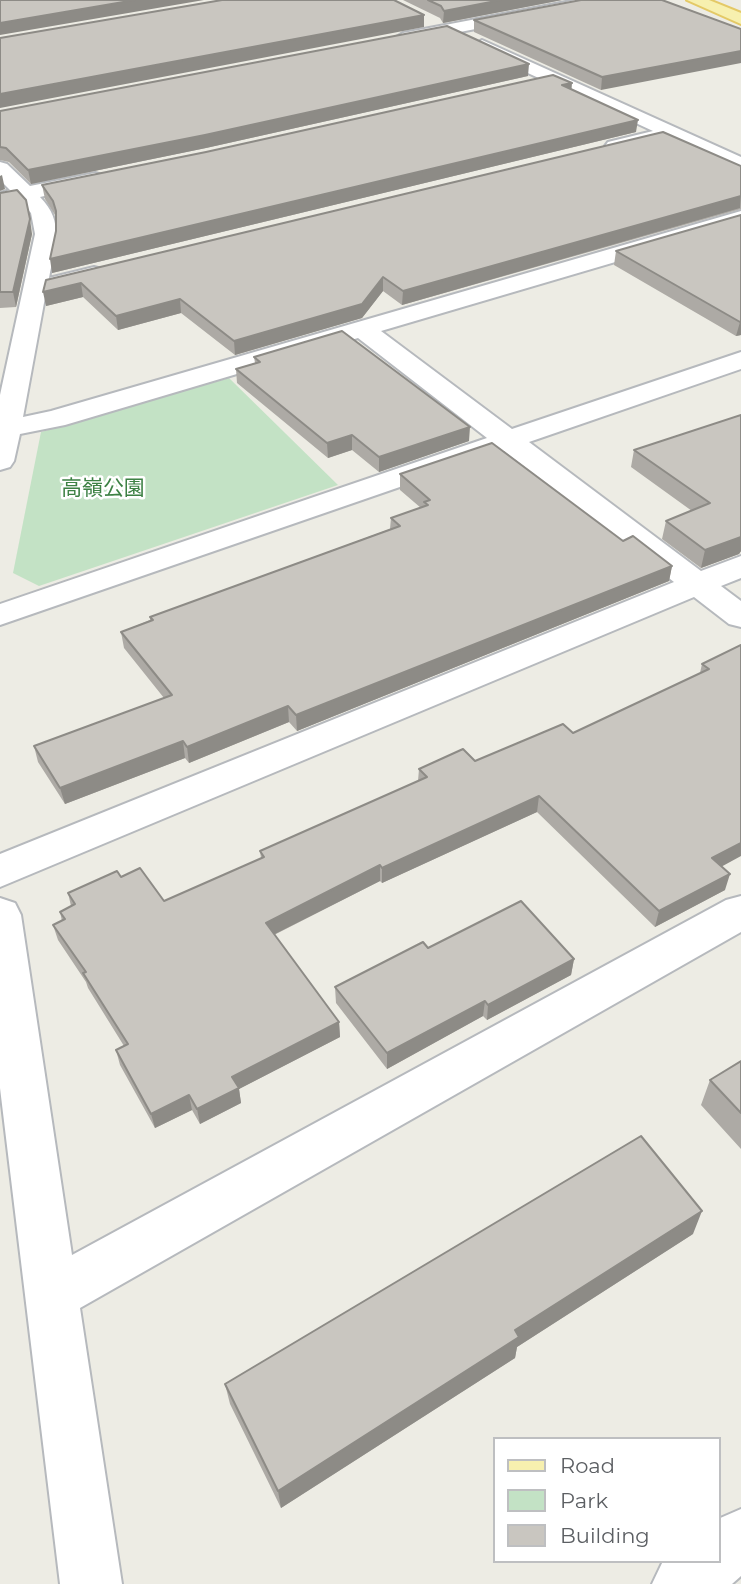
<!DOCTYPE html>
<html>
<head>
<meta charset="utf-8">
<style>
  body { margin:0 }
  #map { position:relative; width:741px; height:1584px; overflow:hidden; background:#edece4; font-family:Montserrat,sans-serif }
  canvas { display:block }
  .legend { position:absolute; left:493px; top:1437px; width:228px; height:126px; box-sizing:border-box; background:#fff; border:2px solid #bebfc1; margin:0; padding:9px 12px; list-style:none; font-size:21px; color:#5c5f63 }
  .legend li { display:flex; align-items:center; gap:14px; height:35px }
  .legend b { width:35px; border:2px solid #bebfc1 }
</style>
</head>
<body>
<div id="map">
<canvas width="741" height="1584"></canvas>
<ul class="legend">
<li><b style="height:9px;background:#f7f0af"></b>Road</li>
<li><b style="height:19px;background:#c3e2c5"></b>Park</li>
<li><b style="height:19px;background:#c9c6c0"></b>Building</li>
</ul>
</div>
<script>
const ctx = document.querySelector('canvas').getContext('2d');
ctx.lineJoin = 'round';
function paint(path, color) { ctx.fillStyle = color; ctx.fill(path, 'evenodd'); }
function trace(path, color, width, dash) { ctx.strokeStyle = color; ctx.lineWidth = width; ctx.lineCap = dash ? 'butt' : 'round'; ctx.setLineDash(dash || []); ctx.stroke(path); }
function write(font, color, halo, rows, align = 'center') {
  ctx.font = font + ' Montserrat,"Noto Sans JP",sans-serif'; ctx.lineWidth = 5; ctx.setLineDash([]); ctx.textBaseline = 'middle'; ctx.strokeStyle = halo; ctx.fillStyle = color; for (const [text, x, y, turn = 0] of rows) {
    ctx.save(); ctx.translate(x, y); ctx.rotate((+turn || 0) * Math.PI / 180); ctx.textAlign = isNaN(turn) ? turn : align; if (halo) ctx.strokeText(text, 0, 0); ctx.fillText(text, 0, 0); ctx.restore();
  }
}
paint(new Path2D(`
  M229,378L338,485L39,586L13,573L41,432Z`), '#c3e2c5');
const minor = new Path2D(`
  M576,0H608L600,5L403,43L395,38L403,33Z
  M482,40L741,157V171L669,139L615,152L608,150L605,146L608,142L653,131L476,49L474,45Z
  M0,162L7,164L30,186L95,173L102,175L105,179L102,183L40,197C65,222 55,247 49,278L94,267L102,269L106,274L102,279L46,292L23,417L51,411L741,211V225L381,331L512,429L741,352V369L529,442L701,571L741,556V578L721,586L741,601V627L729,624L694,597L0,887V854L674,582L504,451L0,625V604L487,438L358,338L65,425L20,434L14,461L10,467L0,470V395L35,234L31,213L20,201L0,205V193L10,190L0,180Z
  M741,896V932L80,1308L122,1584H60L0,1088V898L15,903L21,915L72,1255L726,900Z
  M741,1509V1576L732,1584H652L663,1561H718V1519Z`);
const major = new Path2D(`
  M687,0H709L741,13V24Z`);
trace(minor, '#b6b9bd', 4);
trace(major, '#e4c966', 4);
paint(minor, '#fff');
paint(major, '#f7f0af');
paint(new Path2D(`
  M403,0H562L443,23L440,18Z
  M662,0L601,90L474,32V20Z
  M528,76L206,148L31,184L9,162L0,160V111Z
  M572,90L636,132L52,273L56,231L55,215L45,199L42,185Z
  M741,166V209L402,305L383,291L362,318L235,355L181,313L118,330L83,297L46,306V280Z
  M0,193L32,234L16,307L0,308Z
  M741,215V335L736,336L614,265L616,251Z
  M254,357L469,441L379,472L352,450L328,458L237,383L236,369L255,363Z
  M741,415V551L739,554L701,568L662,539L666,521L692,511L631,467L634,450Z
  M400,474L623,541L672,566L669,581L297,731L289,722L189,763L185,758L65,804L38,762L34,746L164,698L124,648L121,632L150,620V617L390,529L391,518L421,508L400,490Z
  M741,645L721,867L725,890L655,927L537,812L382,883L380,881L274,935L339,1022L340,1037L239,1089L241,1103L200,1124L192,1110L155,1128L120,1065L116,1050L124,1046L88,988L86,982L58,940L53,925L62,921L60,912L71,906L68,893L121,877L164,901L261,858L260,851L418,781L419,769L475,761L573,733L700,673L702,664Z
  M428,948L574,959L571,975L487,1020L483,1016L387,1069L336,1003L335,987Z
  M741,1061V1149L701,1105L710,1080Z
  M693,1234L517,1347L515,1358L281,1508L230,1404L225,1384Z`), '#adaaa5');
paint(new Path2D(`
  M135,0H204L0,35V23Z
  M501,0H562L443,23L444,11Z
  M424,15V27L0,108V94Z
  M741,51V63L601,90L602,77Z
  M529,64L528,76L206,148L31,184L28,170Z
  M572,83L571,96L562,85Z
  M638,120L636,132L52,273L50,259Z
  M2,175L5,189L0,191V176Z
  M741,196L740,208L402,305L403,291Z
  M30,219L32,234L16,307L13,292Z
  M383,277V291L362,318L235,355L234,341Z
  M81,283L83,297L46,306L43,292Z
  M180,299L181,313L118,330L116,316Z
  M741,321V335L736,336L740,322Z
  M470,427L469,441L379,472V457Z
  M352,435V450L328,458L327,443Z
  M741,537V551L739,554L701,568L705,550Z
  M672,566L669,581L297,731L296,715Z
  M288,706L289,722L189,763L187,747Z
  M183,741L185,758L65,804L60,788Z
  M539,796L537,812L382,883V868Z
  M741,843V856L708,874L712,858Z
  M380,865V881L267,938L266,923Z
  M730,874L725,890L655,927L659,911Z
  M574,959L571,975L487,1020L488,1005Z
  M485,1001L483,1016L387,1069V1053Z
  M339,1022L340,1037L239,1089L241,1103L200,1124L197,1109L232,1077Z
  M189,1095L192,1110L155,1128L151,1114Z
  M702,1211L693,1234L517,1347L515,1358L281,1508L278,1491L515,1330Z`), '#8d8b86');
const building = new Path2D(`
  M0,0H135L0,23Z
  M222,0H394L424,15L0,94V38Z
  M428,0H501L444,11L441,6Z
  M581,0H662L741,29V51L602,77L474,20Z
  M447,26L529,64L205,135L28,170L6,148L0,147V111Z
  M553,75L572,83L562,85L638,120L50,259L56,231V211L53,201L42,185L206,152Z
  M663,132L741,166V196L403,291L383,277L362,304L234,341L180,299L116,316L81,283L43,292L46,280Z
  M17,190L26,200L30,219L13,292H0V193Z
  M741,215V321L740,322L616,251Z
  M342,331L470,427L379,457L352,435L327,443L236,369L260,362L254,357Z
  M741,415V537L705,550L666,521L710,503L634,450Z
  M492,443L623,541L633,536L672,566L296,715L288,706L187,747L183,741L60,788L34,746L172,695L121,632L153,620L150,617L400,526L391,518L428,505L424,502L430,500L400,474Z
  M741,645V843L712,858L730,874L659,911L539,796L382,868L380,865L266,923L339,1022L232,1077L239,1088L197,1109L189,1095L151,1114L116,1050L128,1044L83,973L86,972L53,925L65,919L60,912L75,904L68,893L117,871L121,877L140,868L164,901L264,857L260,851L427,777L419,769L463,749L475,761L563,724L573,733L709,669L702,664Z
  M521,901L574,959L488,1005L485,1001L387,1053L335,987L423,942L428,948Z
  M741,1061V1113L710,1080Z
  M641,1136L702,1211L515,1330L519,1337L278,1491L225,1384Z`);
paint(building, '#c9c6c0');
trace(building, '#8d8b86', 2);
write('21px', '#3d8144', '#fff', [
  ["高嶺公園",103,489]
]);
</script>
</body>
</html>
